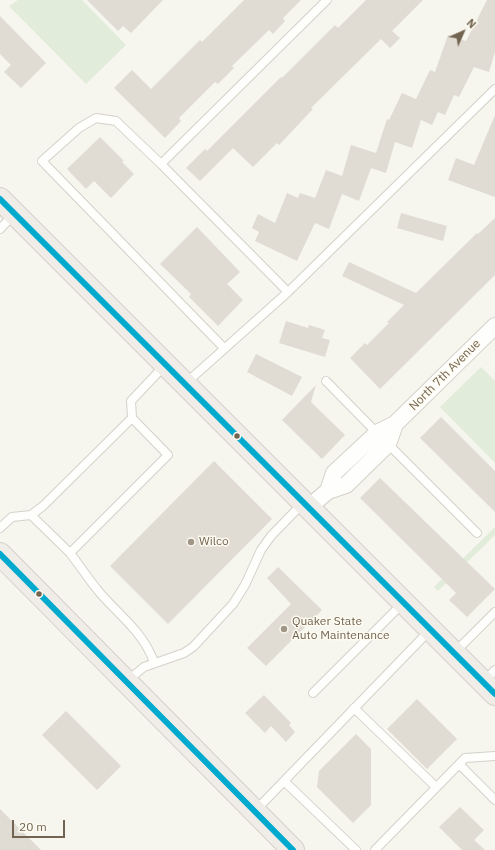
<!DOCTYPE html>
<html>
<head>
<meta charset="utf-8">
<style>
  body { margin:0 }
  #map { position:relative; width:495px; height:850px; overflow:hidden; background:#f6f5ee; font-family:"IBM Plex Sans",sans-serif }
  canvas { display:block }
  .north { position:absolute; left:443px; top:12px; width:40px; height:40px; -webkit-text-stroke:3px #fdfbf1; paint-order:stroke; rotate:45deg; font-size:11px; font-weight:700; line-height:16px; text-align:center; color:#736451 }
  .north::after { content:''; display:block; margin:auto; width:14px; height:18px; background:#736451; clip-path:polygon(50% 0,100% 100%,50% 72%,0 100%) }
  .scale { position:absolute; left:12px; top:820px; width:53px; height:18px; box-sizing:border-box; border:2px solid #736451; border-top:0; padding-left:5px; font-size:12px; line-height:14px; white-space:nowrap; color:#736451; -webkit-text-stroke:3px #fdfbf1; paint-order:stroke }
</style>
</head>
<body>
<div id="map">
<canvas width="495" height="850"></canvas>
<div class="north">N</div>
<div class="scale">20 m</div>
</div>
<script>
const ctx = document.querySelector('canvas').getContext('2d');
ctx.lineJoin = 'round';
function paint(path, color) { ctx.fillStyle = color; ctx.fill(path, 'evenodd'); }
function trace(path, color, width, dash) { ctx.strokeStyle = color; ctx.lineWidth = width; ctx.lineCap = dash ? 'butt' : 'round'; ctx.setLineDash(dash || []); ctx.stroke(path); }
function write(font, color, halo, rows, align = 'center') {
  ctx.font = font + ' "IBM Plex Sans",sans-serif'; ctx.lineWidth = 3; ctx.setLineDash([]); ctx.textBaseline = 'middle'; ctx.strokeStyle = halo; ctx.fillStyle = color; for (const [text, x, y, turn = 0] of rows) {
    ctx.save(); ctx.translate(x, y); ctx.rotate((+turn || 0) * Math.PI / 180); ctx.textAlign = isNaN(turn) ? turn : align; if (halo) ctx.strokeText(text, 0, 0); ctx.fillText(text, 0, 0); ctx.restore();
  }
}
paint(new Path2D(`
  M18,0H82L126,45L86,84L9,6Z
  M481,367L495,381V463L440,407Z
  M495,527V535L438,591L434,587Z`), '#e1edda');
paint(new Path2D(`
  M87,0H163L131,33L123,26L118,31Z
  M244,0H301L283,18L285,21L273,34L269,30L232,66L234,68L218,84L215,82L179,118L181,121L165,138L114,88L132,70L151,89L200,40L202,42Z
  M366,0H423L392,31L400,38L390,48L381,39L311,108L313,109L279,145L277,143L253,167L233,148L200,181L186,168L205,149L207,151L281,77L282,78L335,25L338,28Z
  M487,0H495V52L489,72L474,67L459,97L454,95L445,115L438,112L432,125L421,120L412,148L395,142L386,173L371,168L359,201L342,194L329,229L315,223L297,261L255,241L259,232L252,228L258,214L275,223L287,193L298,198L300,193L315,198L326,170L342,176L351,145L376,153L387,119L389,120L402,93L416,99L430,70L435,72L448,35L466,41Z
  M0,16L46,63L21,88L4,72L11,65L0,54Z
  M495,115V197L448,180L456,158L474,165Z
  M100,137L124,161L122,162L134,174L111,198L94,181L86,189L67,169Z
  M401,213L447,226L443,241L397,228Z
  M495,218V275L380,389L350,358L365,343L367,345L389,323L387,322L404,305L342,276L349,262L416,293L477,233L478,234Z
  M197,227L240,272L227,284L243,300L218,326L189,297L191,294L160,264Z
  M286,321L308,328L309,325L325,330L322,338L330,340L325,357L279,343Z
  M256,354L302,377L292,396L247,372Z
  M316,385L311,402L345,435L322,459L282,420Z
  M441,417L495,471V512L420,438Z
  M214,461L272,519L168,624L110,566Z
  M380,478L495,589L467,617L449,600L456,593L360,498Z
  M278,567L322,610L266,666L247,648L291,604L267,578Z
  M264,695L291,723L289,725L295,732L286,742L271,726L265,733L245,713Z
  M417,699L457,739L427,769L387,729Z
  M66,711L121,766L97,790L42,735Z
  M356,734L371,749V805L353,823L317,787L319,771Z
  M460,807L484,830L474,840L485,850H462L439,827Z
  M0,809L41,850H0Z`), '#e0dcd3');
const lane = new Path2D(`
  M161,164L327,0
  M0,229L14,214
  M224,348L42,161L79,128L96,118L116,121L161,164L288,292
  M326,381L379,435
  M186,383L288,292L495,89
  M387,443L477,533
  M31,515L70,553L168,455L132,418
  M0,528L12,517L31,515L43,506L132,418L131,401L165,365
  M70,553C80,566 89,580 100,593C120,616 143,632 154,662
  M455,652L495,612
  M127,681L144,667L184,653L193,647L233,604L245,585L261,550L271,536L303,503
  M484,682L495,670
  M313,693L403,603
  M354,708L436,787
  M459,764L495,800
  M284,781L356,850
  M255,811L430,630
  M375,850L465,758L495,756`);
const street = new Path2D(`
  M328,491L334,473L377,433L395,424L495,326
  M309,507L328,491L346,485L388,444L395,424`);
const highway = new Path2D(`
  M0,199L495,694
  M0,554L293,850`);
trace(lane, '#d4d1c9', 10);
trace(street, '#d4d1c9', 18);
trace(highway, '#d5d0c9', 24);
trace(lane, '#fefefc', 8);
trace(street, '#fefefc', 16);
trace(highway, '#f0ece7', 22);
trace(new Path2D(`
  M0,199L495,694
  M0,554L293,850`), '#00a9ce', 6);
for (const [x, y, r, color] of [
  [237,436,3.5,"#736451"],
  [191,542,4,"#a19788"],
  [39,594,3.5,"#736451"],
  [284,629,4,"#a19788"]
]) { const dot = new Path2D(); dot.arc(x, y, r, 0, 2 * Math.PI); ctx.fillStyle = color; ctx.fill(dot); trace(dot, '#fdfbf1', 1.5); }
write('12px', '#736451', '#fdfbf1', [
  ["North 7th Avenue",445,375,-45]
]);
write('12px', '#736451', '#fdfbf1', [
  ["Wilco",199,542],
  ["Quaker State",292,622],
  ["Auto Maintenance",292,636]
], 'left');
</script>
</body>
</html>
